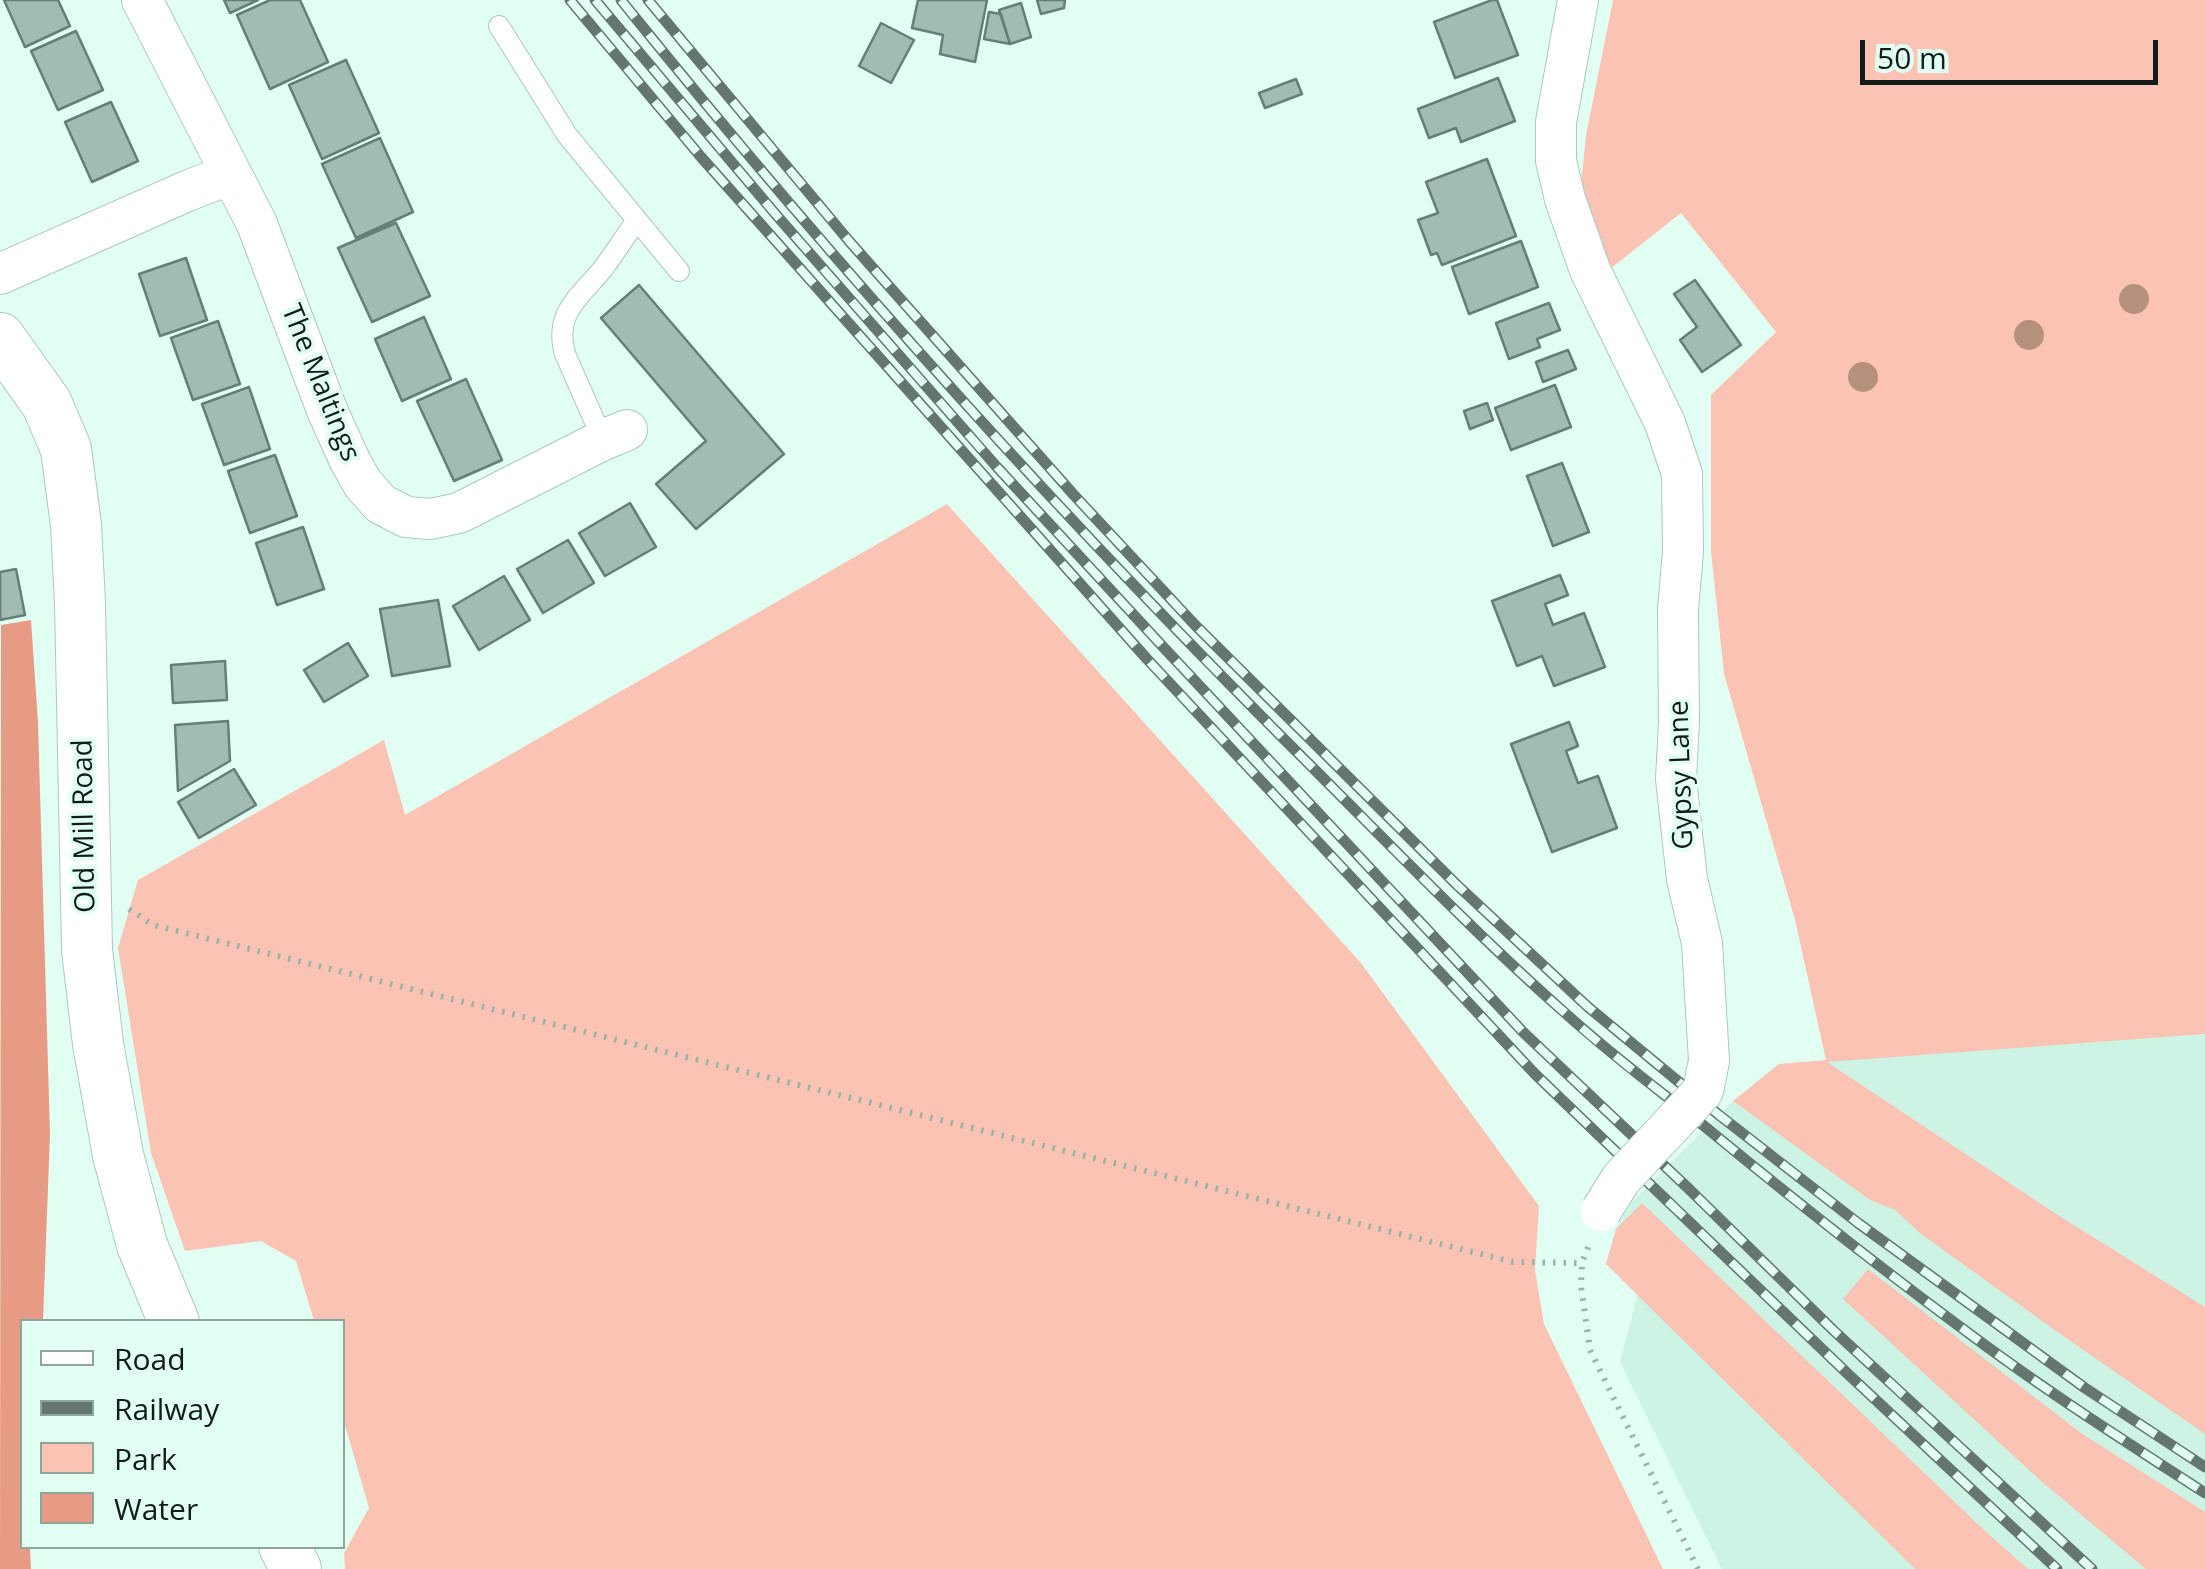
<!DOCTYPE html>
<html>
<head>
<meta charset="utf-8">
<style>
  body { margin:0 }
  #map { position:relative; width:2205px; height:1569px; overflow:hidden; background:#e1fff3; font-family:"Open Sans",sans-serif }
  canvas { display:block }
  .legend { position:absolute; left:20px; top:1319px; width:325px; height:230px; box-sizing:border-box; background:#e1fff3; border:2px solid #8ea59c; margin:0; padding:12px 18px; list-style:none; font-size:30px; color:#121d19 }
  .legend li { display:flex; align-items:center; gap:20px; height:50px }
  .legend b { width:50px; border:2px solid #8ea59c }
  .scale { position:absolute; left:1860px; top:40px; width:298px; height:45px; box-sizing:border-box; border:5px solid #121d19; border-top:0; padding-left:12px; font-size:30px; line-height:35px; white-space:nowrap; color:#121d19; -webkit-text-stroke:8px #e1fff3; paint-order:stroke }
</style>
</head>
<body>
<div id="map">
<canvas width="2205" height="1569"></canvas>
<ul class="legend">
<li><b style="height:12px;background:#fff"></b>Road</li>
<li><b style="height:12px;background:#64766f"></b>Railway</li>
<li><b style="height:28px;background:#fac3b3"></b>Park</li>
<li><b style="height:28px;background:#e79a84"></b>Water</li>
</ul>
<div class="scale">50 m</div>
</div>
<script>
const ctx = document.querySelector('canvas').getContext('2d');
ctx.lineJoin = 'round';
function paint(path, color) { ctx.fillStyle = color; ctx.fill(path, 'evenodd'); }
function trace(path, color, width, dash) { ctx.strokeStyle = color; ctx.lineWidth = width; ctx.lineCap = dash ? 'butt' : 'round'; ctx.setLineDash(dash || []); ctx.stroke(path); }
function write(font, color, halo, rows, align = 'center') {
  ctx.font = font + ' "Open Sans",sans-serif'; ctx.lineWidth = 8; ctx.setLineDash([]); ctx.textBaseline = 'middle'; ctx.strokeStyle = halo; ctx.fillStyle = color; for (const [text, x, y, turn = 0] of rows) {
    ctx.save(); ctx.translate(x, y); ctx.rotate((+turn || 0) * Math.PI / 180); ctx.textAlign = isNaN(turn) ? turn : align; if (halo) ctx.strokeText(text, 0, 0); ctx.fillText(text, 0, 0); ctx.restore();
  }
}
paint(new Path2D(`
  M2205,1034V1569H1722L1620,1362L1638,1293L1606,1264L1616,1229L1632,1202L1733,1101L1779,1064Z`), '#ccf3e4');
paint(new Path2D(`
  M1613,0H2205V1034L1827,1062L2053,1212L2205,1307V1434L2063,1336L1921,1234L1895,1210L1870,1200L1733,1101L1779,1064L1826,1060L1795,920L1724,674L1711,551V395L1776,332L1681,213L1606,272L1580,195L1586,135Z
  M947,504L1361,963L1539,1206L1535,1270L1544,1324L1663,1569H345L344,1553L369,1508L343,1418L342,1322L314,1321L296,1261L261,1241L185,1251L151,1153L118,948L138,880L384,740L405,815Z
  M1642,1203L1984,1530L2028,1569H1915L1606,1264L1616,1229Z
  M1868,1269L2081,1433L2205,1512V1569H2146L2041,1481L1843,1299Z`), '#fac3b3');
paint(new Path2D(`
  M31,620L38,723L50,1134L43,1321L22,1322V1546L30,1547L31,1569H0L1,625Z`), '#e79a84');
const building = new Path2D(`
  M4,0H58L70,26L25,47Z
  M224,0H258L230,13Z
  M270,0H300L328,62L270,89L237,15Z
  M918,0H987L975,62L940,54L943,35L912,28Z
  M1037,0H1065L1064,8L1041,14Z
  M1492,0H1497L1518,55L1455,78L1434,22Z
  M1021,3L1031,37L1010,44L999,10Z
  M989,12L1001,14L1010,44L984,39Z
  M881,23L914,40L891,83L859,66Z
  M76,31L103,90L58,110L31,51Z
  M346,60L379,133L322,159L289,85Z
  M1498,78L1515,121L1461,142L1456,128L1429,138L1418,109Z
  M1296,79L1302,94L1265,108L1259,93Z
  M111,102L138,161L92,182L65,122Z
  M380,138L413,212L356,238L322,164Z
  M1487,159L1516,236L1442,265L1437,253L1431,255L1418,220L1438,213L1426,182Z
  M396,223L430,296L372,322L338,248Z
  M1521,241L1538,287L1469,314L1452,267Z
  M186,258L207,320L160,336L139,274Z
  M1695,280L1741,345L1702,372L1680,340L1697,327L1674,294Z
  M639,285L784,454L696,529L656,484L706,441L601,318Z
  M1549,303L1560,330L1537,339L1540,347L1509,359L1496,323Z
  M424,317L451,379L402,401L375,339Z
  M218,321L240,384L193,400L171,338Z
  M1568,350L1576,369L1543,382L1536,362Z
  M466,379L502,460L454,481L417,401Z
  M1555,385L1571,427L1511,450L1495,408Z
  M249,387L270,449L224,465L202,404Z
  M1487,403L1493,420L1470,429L1464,411Z
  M275,455L297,516L250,533L228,471Z
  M1562,463L1589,532L1553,546L1527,476Z
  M630,503L656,547L605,576L579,533Z
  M303,527L324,589L277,605L256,543Z
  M568,540L594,583L543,613L517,569Z
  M16,569L25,615L0,620V572Z
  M1560,575L1568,595L1545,604L1553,625L1584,613L1605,667L1554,686L1542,656L1517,666L1492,601Z
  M504,576L530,620L479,650L453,606Z
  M438,600L450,666L392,676L380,609Z
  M348,643L368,676L324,702L304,670Z
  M225,661L227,700L173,703L171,665Z
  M228,721L230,761L178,791L175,725Z
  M1569,722L1578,746L1566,751L1578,783L1598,776L1617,828L1552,852L1511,744Z
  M234,769L256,805L199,838L178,802Z`);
paint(building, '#a1bdb3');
trace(building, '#647f75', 2.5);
const service = new Path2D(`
  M499,26L567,135L637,220
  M603,440L565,354C553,311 582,296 605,266C616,251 626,235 637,220L679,271`);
const minor = new Path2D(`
  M142,0L257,224L327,410L350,461L363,484L381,504L406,517L430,519L459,513L603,440L627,430
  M1578,0L1556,122V161L1565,199L1590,270L1665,423L1682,474L1683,551L1678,610L1679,722L1676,779L1687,879L1702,943L1709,1061
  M0,274L187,191L231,174`);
const tertiary = new Path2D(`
  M0,338L47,404L66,449L76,525L80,603L87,950L98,1044L118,1155L142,1245L174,1322
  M284,1546L296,1569`);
trace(service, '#abc8bd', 22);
trace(minor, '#abc8bd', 42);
trace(tertiary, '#abc8bd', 52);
trace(new Path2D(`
  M129,909L153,925L1513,1262L1582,1263
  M1588,1247L1582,1263L1581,1286L1590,1350L1698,1569`), '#9bb2a9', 6, [2.5, 8]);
trace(service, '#fff', 20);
trace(minor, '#fff', 40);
trace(tertiary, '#fff', 50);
const rail = new Path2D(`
  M570,0L701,157L1147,659L1535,1074L1849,1375L2057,1569
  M595,0L778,217L996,466L1166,650L1523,1032L1689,1189L1833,1330L2092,1569
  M621,0C839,271 1073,530 1320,775C1400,855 1479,937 1564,1012C1610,1054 1660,1091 1709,1130C1799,1204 1892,1277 1986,1346C2057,1398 2131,1445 2205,1493
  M648,0L849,241L1073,494L1195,625L1457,885L1588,1007L1719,1115L1858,1223L2085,1388L2205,1467`);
trace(rail, '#64766f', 11);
trace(rail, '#e1fff3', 8, [22]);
const minorBridge = new Path2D(`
  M1601,1211L1621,1179L1703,1091L1709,1061`);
trace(minorBridge, '#abc8bd', 42, []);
trace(minorBridge, '#fff', 40);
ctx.fillStyle = '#b5907d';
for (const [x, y] of [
  [2134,299],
  [2029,335],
  [1863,377]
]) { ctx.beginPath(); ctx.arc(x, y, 15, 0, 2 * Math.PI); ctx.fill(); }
write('28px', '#121d19', '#e1fff3', [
  ["The Maltings",320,383,68],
  ["Gypsy Lane",1682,775,-92],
  ["Old Mill Road",85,826,-91]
]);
</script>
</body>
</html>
